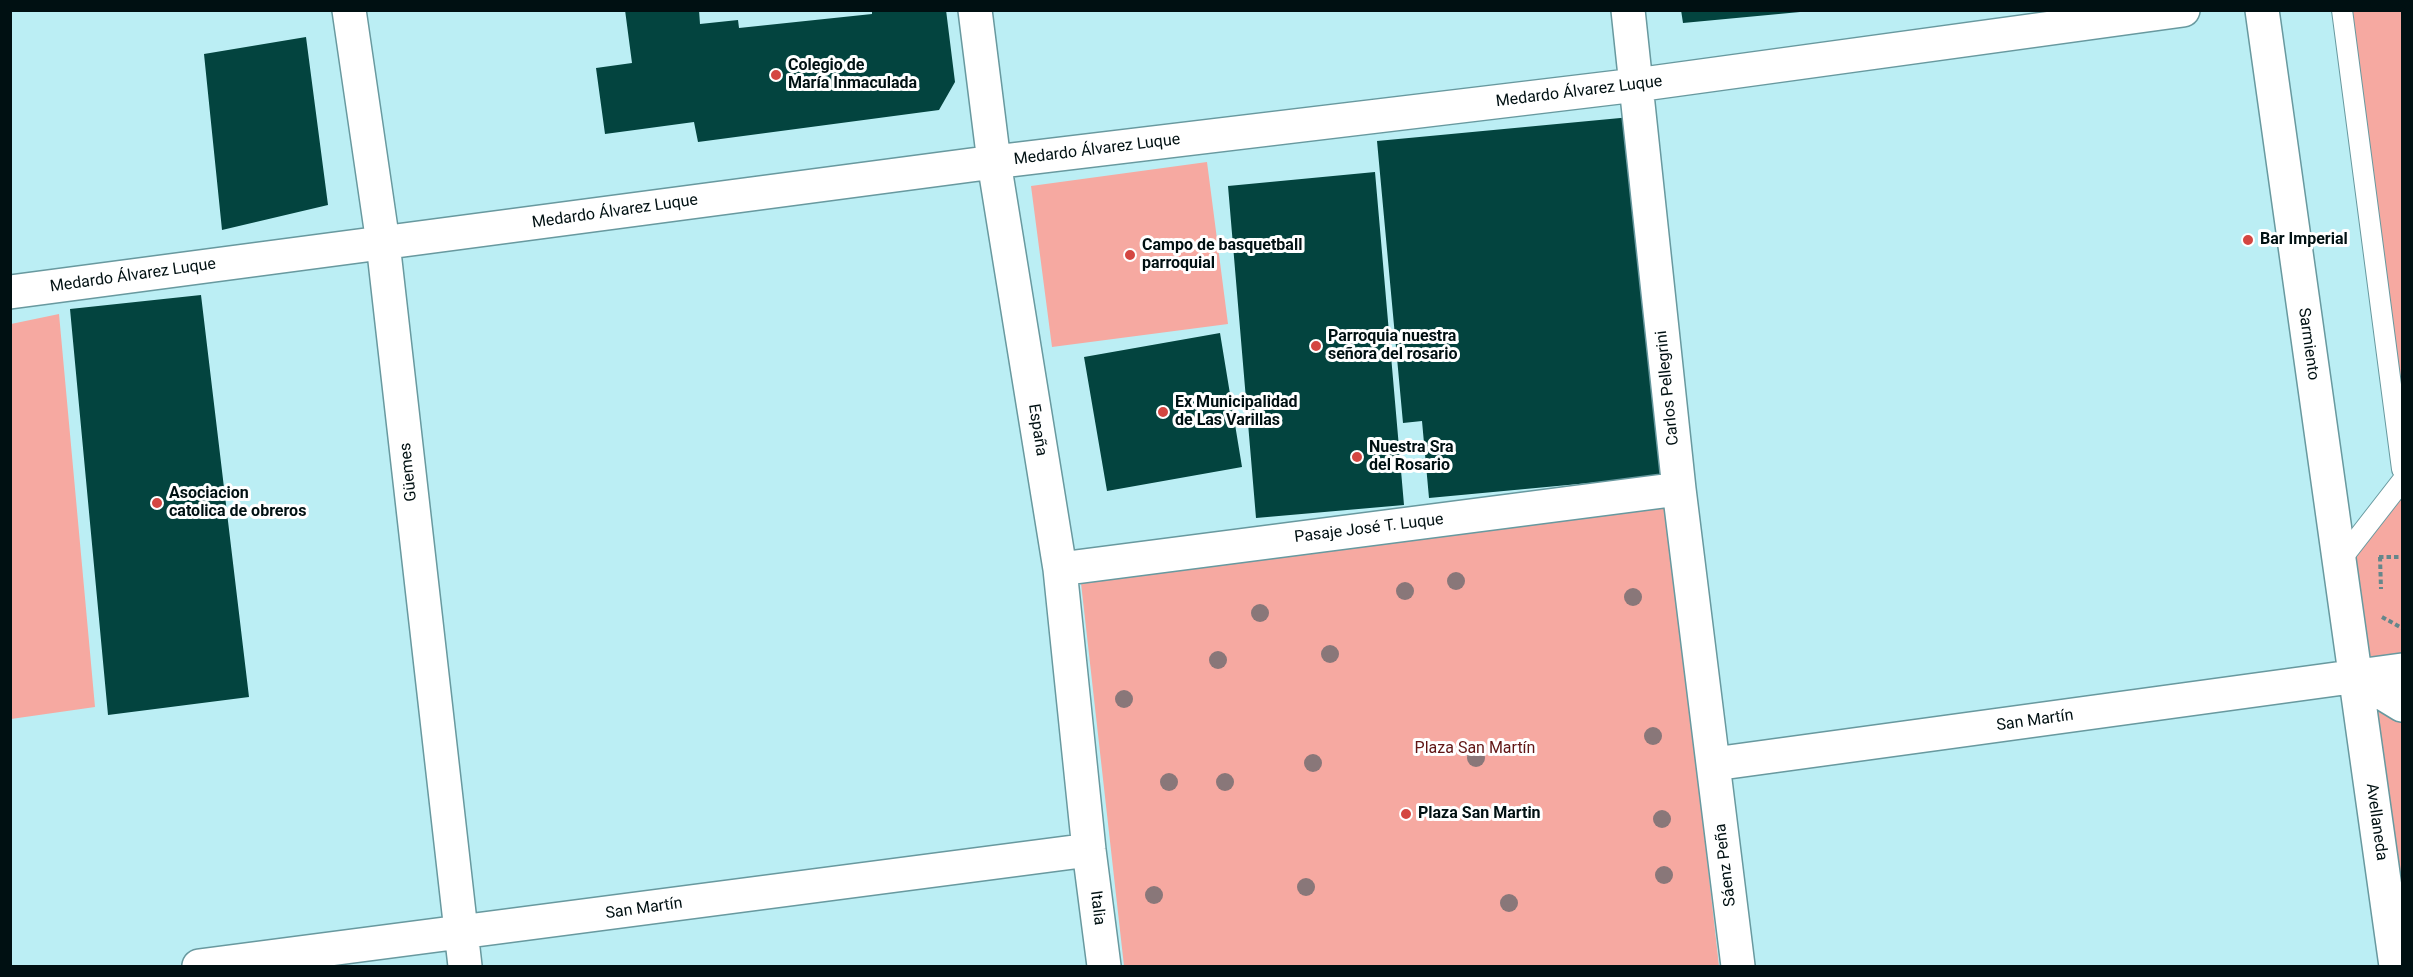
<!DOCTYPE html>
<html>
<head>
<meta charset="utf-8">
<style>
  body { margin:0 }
  #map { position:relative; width:2413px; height:977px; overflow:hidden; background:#bbeef4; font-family:Roboto,sans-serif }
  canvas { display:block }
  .frame { position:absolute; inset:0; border:12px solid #001012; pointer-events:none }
</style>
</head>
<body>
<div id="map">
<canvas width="2413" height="977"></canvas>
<div class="frame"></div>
</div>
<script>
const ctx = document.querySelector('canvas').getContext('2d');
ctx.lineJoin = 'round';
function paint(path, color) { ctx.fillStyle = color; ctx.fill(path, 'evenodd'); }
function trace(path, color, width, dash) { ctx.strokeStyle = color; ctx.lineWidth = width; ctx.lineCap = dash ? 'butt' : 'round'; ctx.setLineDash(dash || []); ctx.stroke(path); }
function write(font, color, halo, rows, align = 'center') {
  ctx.font = font + ' Roboto,sans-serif'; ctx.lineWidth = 6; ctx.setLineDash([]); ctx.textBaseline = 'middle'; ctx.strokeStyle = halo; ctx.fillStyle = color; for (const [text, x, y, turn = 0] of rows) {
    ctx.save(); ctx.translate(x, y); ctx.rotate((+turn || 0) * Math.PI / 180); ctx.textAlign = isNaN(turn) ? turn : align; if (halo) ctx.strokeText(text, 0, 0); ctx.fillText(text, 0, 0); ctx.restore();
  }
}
paint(new Path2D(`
  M2342,11H2402V469Z
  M1207,162L1228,324L1052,347L1031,186Z
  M59,314L95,707L11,719V324Z
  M2402,481V966L2339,562Z
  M1667,502L1719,966H1124L1081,583Z`), '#f6a9a1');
paint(new Path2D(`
  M625,10H699L700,24L738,20L739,28L872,14V10H946L955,82L939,110L698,142L694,122L605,134L596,68L632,63Z
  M1681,10H1800V12L1683,23Z
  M306,37L328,205L222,230L204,54Z
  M1631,117L1664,476L1429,498L1422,421L1403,423L1377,141Z
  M1375,172L1404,505L1256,518L1228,186Z
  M201,295L249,697L108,715L70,309Z
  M1220,333L1242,467L1107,491L1084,357Z`), '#03443f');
const service = new Path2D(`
  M2342,10L2402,469
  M2339,562L2402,481`);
const minor = new Path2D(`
  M349,10L383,243L465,966
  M975,10L994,162L1060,569L1089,850L1104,966
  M1628,10L1679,489L1738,966
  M2262,10L2396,966
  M10,292L994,162L1636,85L2183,10
  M1060,569L1679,489
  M2356,677L2402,705
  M1714,764L2402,670
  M199,966L1089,850`);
trace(service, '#68999f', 22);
trace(minor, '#68999f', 36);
trace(new Path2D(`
  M2379,557H2402
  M2380,557L2381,589
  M2382,617L2402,628`), '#64878b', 4, [4.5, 3]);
trace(service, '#fff', 20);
trace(minor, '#fff', 33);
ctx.fillStyle = '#897779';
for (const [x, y] of [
  [1456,581],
  [1405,591],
  [1633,597],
  [1260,613],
  [1330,654],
  [1218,660],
  [1124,699],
  [1653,736],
  [1476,758],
  [1313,763],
  [1169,782],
  [1225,782],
  [1662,819],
  [1664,875],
  [1306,887],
  [1154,895],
  [1509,903]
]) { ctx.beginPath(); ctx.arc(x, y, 9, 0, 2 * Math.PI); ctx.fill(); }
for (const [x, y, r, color] of [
  [776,75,6,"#d44641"],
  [2248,240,6,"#d44641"],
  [1130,255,6,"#d44641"],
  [1316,346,6,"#d44641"],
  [1163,412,6,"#d44641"],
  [1357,457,6,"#d44641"],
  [157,503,6,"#d44641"],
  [1406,814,6,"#d44641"]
]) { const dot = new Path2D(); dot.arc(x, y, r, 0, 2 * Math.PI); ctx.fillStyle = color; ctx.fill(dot); trace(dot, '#fff', 2); }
write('bold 16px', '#001012', '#fff', [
  ["Colegio de",788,66],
  ["María Inmaculada",788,84],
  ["Bar Imperial",2260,240],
  ["Campo de basquetball",1142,246],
  ["parroquial",1142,264],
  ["Parroquia nuestra",1328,337],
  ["señora del rosario",1328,355],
  ["Ex Municipalidad",1175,403],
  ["de Las Varillas",1175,421],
  ["Nuestra Sra",1369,448],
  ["del Rosario",1369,466],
  ["Asociacion",169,494],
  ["catolica de obreros",169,512],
  ["Plaza San Martin",1418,814]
], 'left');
write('16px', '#001012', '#fff', [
  ["Medardo Álvarez Luque",1579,92,-7],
  ["Medardo Álvarez Luque",1097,150,-7],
  ["Medardo Álvarez Luque",615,212,-8],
  ["Medardo Álvarez Luque",133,276,-8],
  ["Sarmiento",2308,344,82],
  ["Carlos Pellegrini",1668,388,-96],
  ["España",1037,430,81],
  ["Güemes",409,472,-96],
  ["Pasaje José T. Luque",1369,529,-7],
  ["San Martín",2035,721,-8],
  ["Avellaneda",2376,822,82],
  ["Sáenz Peña",1726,865,-97],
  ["Italia",1097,908,83],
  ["San Martín",644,909,-8]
]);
write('16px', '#601514', '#fff', [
  ["Plaza San Martín",1475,749]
]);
</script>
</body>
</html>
